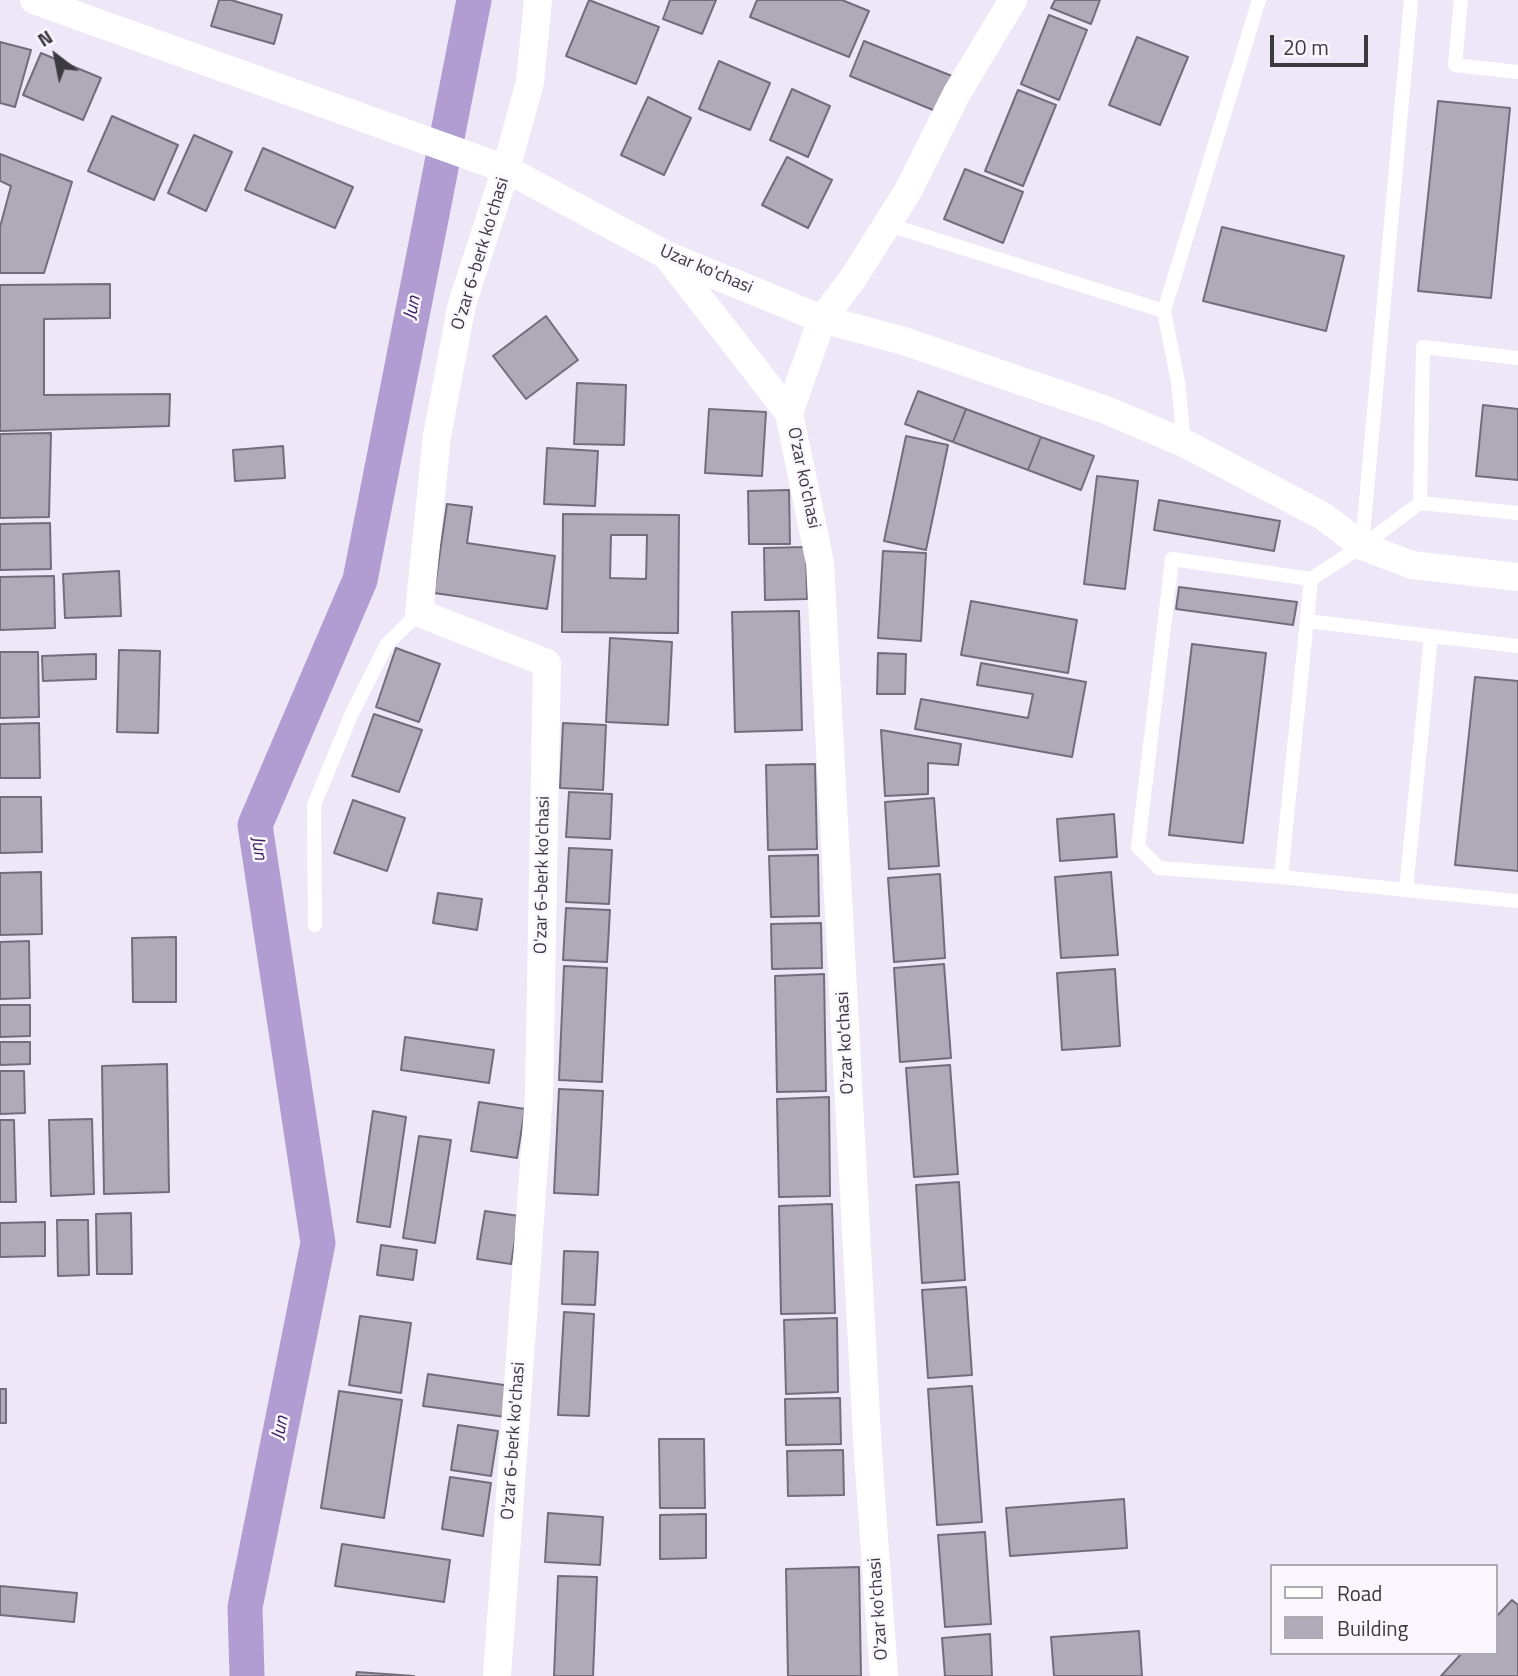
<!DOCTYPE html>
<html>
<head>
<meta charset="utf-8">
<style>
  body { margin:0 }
  #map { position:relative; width:1518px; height:1676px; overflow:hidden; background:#ede7f8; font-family:"Titillium Web",sans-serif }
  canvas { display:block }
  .legend { position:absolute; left:1270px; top:1564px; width:228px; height:91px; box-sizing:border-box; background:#f9f7fd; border:2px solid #adabb2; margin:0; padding:9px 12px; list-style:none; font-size:21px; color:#3c3a41 }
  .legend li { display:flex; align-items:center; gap:14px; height:35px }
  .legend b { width:35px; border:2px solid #adabb2 }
  .north { position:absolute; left:21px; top:21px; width:70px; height:70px; -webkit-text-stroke:5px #f9f7fd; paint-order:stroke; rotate:328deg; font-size:19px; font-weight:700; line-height:28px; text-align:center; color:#3c3a41 }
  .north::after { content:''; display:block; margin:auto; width:24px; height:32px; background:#3c3a41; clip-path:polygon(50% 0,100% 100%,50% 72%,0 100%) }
  .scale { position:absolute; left:1270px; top:35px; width:98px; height:32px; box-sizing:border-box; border:4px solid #3c3a41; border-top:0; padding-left:9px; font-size:21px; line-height:24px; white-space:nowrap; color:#3c3a41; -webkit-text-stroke:5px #f9f7fd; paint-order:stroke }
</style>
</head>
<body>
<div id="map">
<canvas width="1518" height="1676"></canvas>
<ul class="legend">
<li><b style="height:9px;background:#fff"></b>Road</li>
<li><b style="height:19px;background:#afa9b8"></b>Building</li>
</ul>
<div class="north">N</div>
<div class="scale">20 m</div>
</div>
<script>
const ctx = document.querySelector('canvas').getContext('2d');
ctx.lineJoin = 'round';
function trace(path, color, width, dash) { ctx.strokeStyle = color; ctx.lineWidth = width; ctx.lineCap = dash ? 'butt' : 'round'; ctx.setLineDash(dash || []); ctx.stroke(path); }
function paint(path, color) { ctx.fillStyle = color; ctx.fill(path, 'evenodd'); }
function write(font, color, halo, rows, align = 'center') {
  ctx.font = font + ' "Titillium Web",sans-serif'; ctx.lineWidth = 5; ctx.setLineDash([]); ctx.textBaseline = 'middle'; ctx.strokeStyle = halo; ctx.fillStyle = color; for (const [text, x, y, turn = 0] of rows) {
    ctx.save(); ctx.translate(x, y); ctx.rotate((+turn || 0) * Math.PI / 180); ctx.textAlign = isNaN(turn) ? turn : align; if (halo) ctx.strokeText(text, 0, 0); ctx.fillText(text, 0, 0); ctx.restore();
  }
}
trace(new Path2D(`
  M247,1676L245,1607L318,1243L255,825L360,580L474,0`), '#b19dd2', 35);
const building = new Path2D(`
  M219,0H231L282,15L274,44L211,26Z
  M589,0L659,27L636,84L566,56Z
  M670,0H716L702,34L663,19Z
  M757,0H842L869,11L849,57L750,17Z
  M1055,0H1100L1091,24L1051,8Z
  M1049,15L1087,30L1059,100L1021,84Z
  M1137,37L1188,57L1160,125L1109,105Z
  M864,41L952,76L938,112L850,76Z
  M0,42L31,50L15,107L0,103Z
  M41,53L101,78L83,120L23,95Z
  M719,61L770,83L750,130L699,109Z
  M792,89L830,106L808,157L770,140Z
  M1018,90L1056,105L1023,186L985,171Z
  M648,97L691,118L664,175L621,155Z
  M1438,101L1510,108L1491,298L1418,291Z
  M112,116L178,145L154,200L88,171Z
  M194,135L232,152L206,211L168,193Z
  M263,148L353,187L335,228L245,190Z
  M0,154L72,182L44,273H0V227L11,186L0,181Z
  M787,157L832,180L808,228L762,205Z
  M965,169L1023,192L1003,243L944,219Z
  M1222,227L1344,256L1326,331L1203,301Z
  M110,284V318L44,319V395L170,394L169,426L0,431V285Z
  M546,316L578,360L526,399L493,356Z
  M577,383L626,385L624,445L574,444Z
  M918,391L966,409L953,442L905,424Z
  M1483,405L1518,409V480L1476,476Z
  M709,409L766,412L762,476L705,473Z
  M966,409L1041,437L1028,470L953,442Z
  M51,433L49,517L0,518V434Z
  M906,436L948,445L926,550L884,541Z
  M1041,437L1094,456L1081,490L1028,470Z
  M283,446L285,478L235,481L233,450Z
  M547,448L598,451L595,506L544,504Z
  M1097,476L1138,481L1125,589L1084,584Z
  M789,490L790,544H749L748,491Z
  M1159,500L1280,521L1274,551L1154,530Z
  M447,504L472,507L467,543L555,556L547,609L434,593Z
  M563,514L679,515L678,633L562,632ZM611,535H647L646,579L610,578Z
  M50,523L51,569L0,570V524Z
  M806,547L807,599L765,600L764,548Z
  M883,551L926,553L921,641L878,638Z
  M119,571L121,616L65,618L63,574Z
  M54,576L55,628L0,630V577Z
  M1179,587L1297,602L1293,625L1176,609Z
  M971,601L1077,620L1068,673L961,655Z
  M799,611L802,730L735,732L732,612Z
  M610,638L672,642L668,725L606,722Z
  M1192,644L1266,653L1243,843L1169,835Z
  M396,648L440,664L419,722L376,707Z
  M119,650L160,651L158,733L117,732Z
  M0,652H38L39,717L0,718Z
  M878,653L906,654L905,694H877Z
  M96,654V679L43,681L42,656Z
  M981,663L1086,682L1072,757L915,729L921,699L1028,718L1033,694L977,685Z
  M1475,677L1518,681V871L1455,865Z
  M374,714L422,730L399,792L352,776Z
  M39,723L40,778H0V724Z
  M563,723L606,725L603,790L560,788Z
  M881,730L961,744L958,765L928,763V794L885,796Z
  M815,764L817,849L768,850L766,765Z
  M569,792L612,794L610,839L566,837Z
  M0,797H41L42,852L0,853Z
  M934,798L939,866L889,869L885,802Z
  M353,800L405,818L387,871L334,853Z
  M1114,814L1117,857L1060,861L1057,819Z
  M569,848L612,850L609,904L566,902Z
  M818,855L819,916L771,917L769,856Z
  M41,872L42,934L0,935V873Z
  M1111,872L1118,955L1061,958L1055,877Z
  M940,874L945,958L894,962L888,878Z
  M438,893L482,899L477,930L433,923Z
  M566,908L610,910L607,962L563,960Z
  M821,923L822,968L772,969L771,924Z
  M176,937V1002H133L132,938Z
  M29,941L30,998L0,999V942Z
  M944,964L951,1058L900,1062L894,968Z
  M564,966L607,968L602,1082L559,1080Z
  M1115,969L1120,1046L1062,1050L1057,973Z
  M824,974L826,1091L777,1092L775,976Z
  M0,1005H30V1036L0,1037Z
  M405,1037L494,1050L489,1083L401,1070Z
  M0,1042H30V1064L0,1065Z
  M167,1064L169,1192L104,1194L102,1066Z
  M950,1065L958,1174L914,1177L906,1068Z
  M0,1071H24L25,1113L0,1114Z
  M559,1089L603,1091L598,1195L554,1193Z
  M829,1097L830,1196L779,1197L777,1099Z
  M479,1102L525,1109L517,1158L471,1151Z
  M373,1111L406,1117L390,1227L357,1222Z
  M92,1119L94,1194L51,1196L49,1120Z
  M0,1120H14L16,1202H0Z
  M419,1136L451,1140L435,1243L403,1238Z
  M959,1182L965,1280L922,1283L916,1185Z
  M832,1204L835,1313L781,1314L779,1206Z
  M485,1211L519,1216L511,1264L477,1259Z
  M131,1213L132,1274H97L96,1214Z
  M57,1220H88L89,1275L58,1276Z
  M45,1222V1256L0,1257V1223Z
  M381,1245L417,1250L413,1280L377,1275Z
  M564,1251L598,1252L595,1305L562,1304Z
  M966,1287L972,1375L928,1378L922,1290Z
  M564,1312L594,1314L589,1416L558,1415Z
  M360,1316L411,1323L401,1393L349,1385Z
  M837,1318L838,1392L786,1394L784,1320Z
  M428,1374L511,1386L506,1417L423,1406Z
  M972,1386L982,1522L937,1525L928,1389Z
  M0,1389H6V1423H0Z
  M339,1391L402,1400L384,1518L321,1508Z
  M840,1398L841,1444L786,1445L785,1399Z
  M458,1425L498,1431L491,1476L451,1470Z
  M659,1439H704L705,1508H660Z
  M843,1450L844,1495L788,1496L787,1451Z
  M450,1477L491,1483L483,1536L442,1529Z
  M1124,1499L1127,1548L1010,1556L1006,1508Z
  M548,1513L603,1517L600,1565L545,1562Z
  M706,1514V1558L660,1559V1515Z
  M985,1532L991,1624L945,1627L938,1535Z
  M342,1544L450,1560L444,1602L335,1586Z
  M859,1567L861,1676H788L786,1569Z
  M558,1576L597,1577L593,1676H554Z
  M0,1586L77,1593L74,1622L0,1615Z
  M1512,1600L1518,1605V1676H1441L1462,1653H1495V1618Z
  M1139,1631L1142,1676H1054L1051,1637Z
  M990,1634L992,1676H945L942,1638Z
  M357,1672L414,1676H356Z`);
paint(building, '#afa9b8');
trace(building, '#726d7b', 2);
trace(new Path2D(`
  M1411,0L1362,546L1420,503L1518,513
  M1461,0L1455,65L1518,72
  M886,224L1164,311
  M1184,443L1178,382L1164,311L1259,0
  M1420,503L1423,347L1518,358
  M1308,621L1431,636L1406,890L1281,877L1311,579
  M1431,636L1518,646
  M1281,877L1159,868L1138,847L1172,559L1311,579L1362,546
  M1406,890L1518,901
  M315,925L314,805L352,713L387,644L419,613`), '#fff', 14);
trace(new Path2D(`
  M34,0L506,169L666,255L822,319L789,413
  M1013,0L957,93L908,191L852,280L822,319L904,341L1106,410L1184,443L1323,516L1362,546L1412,565L1518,577
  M666,255L789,413L820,563L868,1454L884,1676
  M497,1676L539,1094L547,663L419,613L437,436L462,304L506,169L530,82L538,0`), '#fff', 28);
write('18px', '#3c3a41', '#f9f7fd', [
  ["O'zar 6-berk ko'chasi",481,254,-73],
  ["Uzar ko'chasi",706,270,23],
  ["O'zar ko'chasi",803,478,78],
  ["O'zar 6-berk ko'chasi",543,875,-89],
  ["O'zar ko'chasi",846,1043,-93],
  ["O'zar 6-berk ko'chasi",514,1441,-86],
  ["O'zar ko'chasi",879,1609,-94]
]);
write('italic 19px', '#3c1f5e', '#f9f7fd', [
  ["Jun",413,308,-79],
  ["Jun",258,848,81],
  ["Jun",281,1428,-79]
]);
</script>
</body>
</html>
